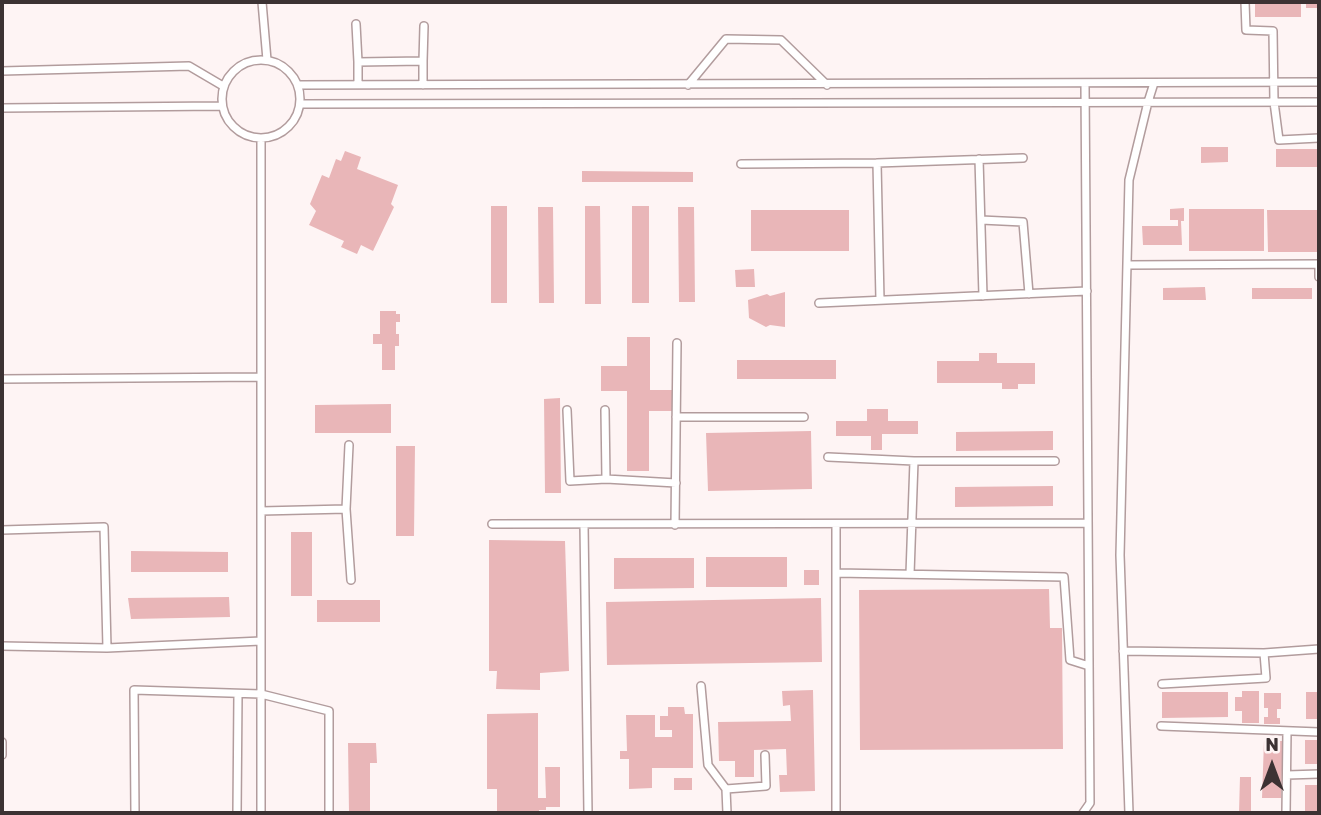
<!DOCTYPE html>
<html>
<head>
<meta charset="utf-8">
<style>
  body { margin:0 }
  #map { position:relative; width:1321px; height:815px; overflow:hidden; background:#fef4f4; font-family:Rubik,sans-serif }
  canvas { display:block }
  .frame { position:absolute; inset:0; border:4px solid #3c3233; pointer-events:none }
  .north { position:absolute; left:1237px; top:731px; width:70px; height:70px; -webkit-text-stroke:5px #fef4f4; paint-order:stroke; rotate:0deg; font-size:19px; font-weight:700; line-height:28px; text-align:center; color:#3c3233 }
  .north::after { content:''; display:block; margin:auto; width:24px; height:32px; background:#3c3233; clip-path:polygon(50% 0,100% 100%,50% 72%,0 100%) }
</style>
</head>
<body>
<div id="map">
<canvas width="1321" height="815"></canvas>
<div class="frame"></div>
<div class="north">N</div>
</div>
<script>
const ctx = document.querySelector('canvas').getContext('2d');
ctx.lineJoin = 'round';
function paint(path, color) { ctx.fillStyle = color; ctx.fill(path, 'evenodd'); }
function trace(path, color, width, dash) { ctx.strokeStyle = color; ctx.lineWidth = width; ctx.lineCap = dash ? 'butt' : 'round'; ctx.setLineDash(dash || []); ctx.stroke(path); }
paint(new Path2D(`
  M1255,2H1301V17H1255Z
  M1306,2H1319V8H1306Z
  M1201,147H1228V162L1201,163Z
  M1276,149H1319V167H1276Z
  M345,151L361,157L357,169L398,185L391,204L394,207L373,251L361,245L357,254L341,247L344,241L309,225L316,211L310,204L322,175L329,178L336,159L341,161Z
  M582,171L693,172V182H582Z
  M491,206H507V303H491Z
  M585,206H600L601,304H585Z
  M632,206H649V303H632Z
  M538,207H553L554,303H539Z
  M678,207H694L695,302H679Z
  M1184,208V221H1181L1182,245H1143L1142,226H1178V220H1170V209Z
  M1189,209H1264V251H1189Z
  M751,210H849V251H751Z
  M1267,210H1319V252H1268Z
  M754,269L755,287H736L735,270Z
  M1205,287L1206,300H1163V288Z
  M1252,288H1312V299H1252Z
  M785,292V327L770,325L766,327L749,318L748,300L767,294L770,296Z
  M380,311H396V314H400V322H396V334H399V346H395V370H382V344H373V334H380Z
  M627,337H650V390H672V411H649V471H627V391H601V366H627Z
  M979,353H997V363H1035V384H1018V389H1002V383H937V361H979Z
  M737,360H836V379H737Z
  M560,398L561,493H545L544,399Z
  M391,404V433H315V405Z
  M867,409H888V421H918V434H882V450H871V436H836V421H867Z
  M811,431L812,489L708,491L706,433Z
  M1053,431V450L956,451V432Z
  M396,446H415L414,536H396Z
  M1053,486V506L955,507V487Z
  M291,532H312V596H291Z
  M489,540L565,541L569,671L540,673V690L496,689L497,671H489Z
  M131,551L228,552V572H131Z
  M706,557H787V587H706Z
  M614,558H694V588L614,589Z
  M804,570H819V585H804Z
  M1049,589L1050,628H1062L1063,749L860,750L859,590Z
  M229,597L230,617L131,619L128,598Z
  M821,598L822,662L607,665L606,602Z
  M317,600H380V622H317Z
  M813,690L815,791L780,792L779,775H787L786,749L754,750V777H735V761H719L718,722L791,721L790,705L783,706L782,691Z
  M1242,691H1259V723H1242V711H1235V697H1242Z
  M1162,692H1228V717L1162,718Z
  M1306,692H1319V719H1306Z
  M1264,693H1281V709H1277V718H1280V724H1264V717H1268V708H1264Z
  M668,707H684L685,714H693V768H652V788L629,789V759H620V751H627L626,715H655V737H672V730H660V716H668Z
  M538,713V798H546L545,767H560V807H546V810H539V813H497V789H487V714Z
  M1305,740H1319V764H1305Z
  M1264,741H1283L1281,798H1262Z
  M348,743H376L377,763H370V813H349Z
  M1240,777H1251V813H1239Z
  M674,778H692V790H674Z
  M1305,785H1319V811H1305Z`), '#e9b6b8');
const service = new Path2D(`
  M262,2L267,60
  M1245,2L1246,30L1273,31L1274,102L1279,140L1319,138
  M356,24L358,62
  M222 99a39 39 0 1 1 78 0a39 39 0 1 1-78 0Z
  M423,61L424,26
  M2,71L189,66L223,86
  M299,85L1319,82
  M358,85V62L423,61V85
  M688,85L726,39L781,40L827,85
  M301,104L1319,102
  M2,108L221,106
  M979,159L983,296
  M877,163L1023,158
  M741,164L877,163L880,300
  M981,220L1023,222L1029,294
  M1319,264V277
  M1127,265L1319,264
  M819,303L1087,291
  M2,379L261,377
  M567,410L570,481L606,479
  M605,410L606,479L676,483
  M676,417H804
  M828,457L914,461L910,574
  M914,461H1055
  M346,509L351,580
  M261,511L346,509L349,445
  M492,524L1088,523
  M836,524V813
  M584,525L588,813
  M675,525L677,343
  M2,530L104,527L107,648
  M836,573L1064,577L1070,660L1089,666
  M2,646L107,648L261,641V139
  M1123,651L1264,653L1319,649
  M1162,684L1266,678L1264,653
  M701,686L708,765L726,789L727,813
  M1161,726L1319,732
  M2,742V755
  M1287,775L1319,774
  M726,789L766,786L765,755
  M135,813L134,690L261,694L329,711V813
  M237,813L238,694
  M261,813V641
  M1083,813L1090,803L1085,84
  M1129,813L1120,555L1129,180L1148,102L1154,83
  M1286,813L1287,731`);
trace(service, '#b29c9d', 10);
trace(service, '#fff', 7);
</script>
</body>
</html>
